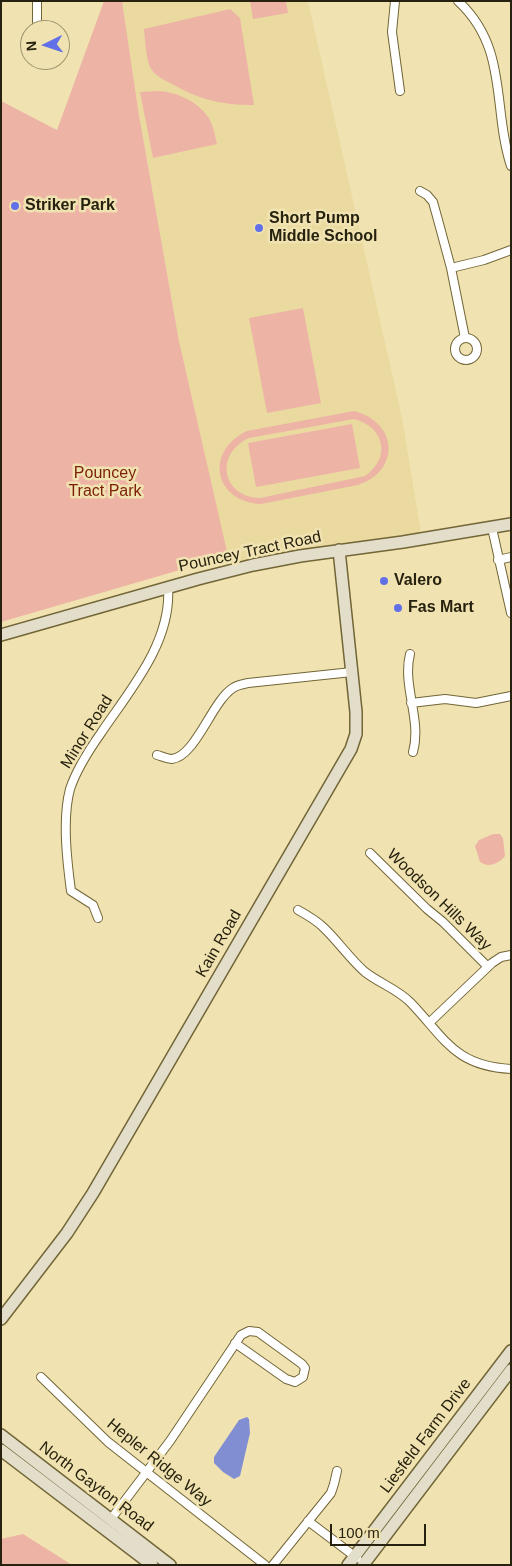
<!DOCTYPE html>
<html>
<head>
<meta charset="utf-8">
<style>
  body { margin:0 }
  #map { position:relative; width:512px; height:1566px; overflow:hidden; background:#f0e3b1; font-family:Helvetica,sans-serif }
  canvas { display:block }
  .frame { position:absolute; inset:0; border:2px solid #27220f; pointer-events:none }
  .north { position:absolute; left:20px; top:20px; width:50px; height:50px; box-sizing:border-box; background:#f0e3b1; border:1px solid #a09670; border-radius:50%; rotate:266deg; font-size:14px; font-weight:700; line-height:20px; text-align:center; color:#27220f }
  .north::after { content:''; display:block; margin:auto; width:18px; height:22px; background:#6270e8; clip-path:polygon(50% 0,100% 100%,50% 72%,0 100%) }
  .scale { position:absolute; left:330px; top:1524px; width:96px; height:22px; box-sizing:border-box; border:2px solid #27220f; border-top:0; padding-left:6px; font-size:15px; line-height:18px; white-space:nowrap; color:#27220f; -webkit-text-stroke:4px #f0e3b1; paint-order:stroke }
</style>
</head>
<body>
<div id="map">
<canvas width="512" height="1566"></canvas>
<div class="frame"></div>
<div class="north">N</div>
<div class="scale">100 m</div>
</div>
<script>
const ctx = document.querySelector('canvas').getContext('2d');
ctx.lineJoin = 'round';
function paint(path, color) { ctx.fillStyle = color; ctx.fill(path, 'evenodd'); }
function trace(path, color, width, dash) { ctx.strokeStyle = color; ctx.lineWidth = width; ctx.lineCap = dash ? 'butt' : 'round'; ctx.setLineDash(dash || []); ctx.stroke(path); }
function write(font, color, halo, rows, align = 'center') {
  ctx.font = font + ' Helvetica,sans-serif'; ctx.lineWidth = 5; ctx.setLineDash([]); ctx.textBaseline = 'middle'; ctx.strokeStyle = halo; ctx.fillStyle = color; for (const [text, x, y, turn = 0] of rows) {
    ctx.save(); ctx.translate(x, y); ctx.rotate((+turn || 0) * Math.PI / 180); ctx.textAlign = isNaN(turn) ? turn : align; if (halo) ctx.strokeText(text, 0, 0); ctx.fillText(text, 0, 0); ctx.restore();
  }
}
paint(new Path2D(`
  M122,1H308L402,418L422,539L230,568L179,341L139,115Z`), '#eadaa0');
paint(new Path2D(`
  M104,1H122L139,115L179,341L228,556L1,622V101L57,130Z
  M250,1H286L288,13L253,19Z
  M230,9L240,18L254,105C222,105 200,100 172,84C164,80 155,76 150,67C146,59 145,39 144,29Z
  M159,91C177,92 197,101 208,117C213,124 215,135 217,144L153,158L140,92Z
  M303,308L321,403L267,413L249,318Z
  M354,411C398,422 401,471 358,485L261,504C214,502 204,451 247,431ZM354,419C385,427 391,458 365,476L260,498C222,497 214,454 249,438Z
  M352,424L360,468L256,487L248,443Z
  M493,834H500L503,838L505,856C498,864 489,868 480,862L475,846L479,840Z
  M23,1534L72,1565H1V1539Z`), '#edb4a5');
paint(new Path2D(`
  M247,1417L249,1419L250,1433L240,1476L234,1479L223,1472L214,1463V1457L239,1420Z`), '#818fd2');
const street = new Path2D(`
  M37,1V30
  M395,1L392,32L400,91
  M458,1C509,48 492,108 511,166
  M420,191L427,195L433,202L438,220L451,268L465,338
  M451,268L484,260L511,250
  M455 349a11 11 0 1 1 22 0a11 11 0 1 1-22 0Z
  M492,528L511,613
  M498,560L511,557
  M410,654C402,686 422,720 413,752
  M411,703L445,699L476,703L511,696
  M157,755C161,756 168,759 172,759C196,756 212,701 233,688C237,685 243,684 248,683L352,672
  M370,853L427,909L443,922L488,967
  M298,910C307,915 316,920 323,927C338,941 350,959 365,972C379,983 397,989 410,1002C445,1038 454,1066 511,1069
  M98,918L93,905L71,891C67,861 62,819 70,789C77,768 89,750 101,733C130,690 172,642 168,587
  M429,1023L492,963L501,957L511,955
  M41,1377L108,1442L265,1565
  M111,1519L170,1441L241,1335L249,1331L258,1332L302,1364L305,1368L303,1377L295,1382L286,1379L235,1343
  M308,1521L357,1558
  M273,1565L331,1493L334,1484L337,1471`);
const secondary = new Path2D(`
  M1,635L198,579L253,565L300,556L403,542L511,524
  M1,1319L67,1233L93,1193L351,749L356,734V712L339,550
  M1,1435L170,1565
  M1,1450L152,1565
  M348,1565L511,1351
  M363,1565L511,1370`);
trace(street, '#726537', 10);
trace(secondary, '#726537', 14);
trace(street, '#fff', 8);
trace(secondary, '#e3deca', 11);
for (const [x, y, r, color] of [
  [15,206,5,"#6270e8"],
  [259,228,5,"#6270e8"],
  [384,581,5,"#6270e8"],
  [398,608,5,"#6270e8"]
]) { const dot = new Path2D(); dot.arc(x, y, r, 0, 2 * Math.PI); ctx.fillStyle = color; ctx.fill(dot); trace(dot, '#f0e3b1', 2); }
write('bold 16px', '#27220f', '#f0e3b1', [
  ["Striker Park",25,206],
  ["Short Pump",269,219],
  ["Middle School",269,237],
  ["Valero",394,581],
  ["Fas Mart",408,608]
], 'left');
write('16px', '#7c1f07', '#f0e3b1', [
  ["Pouncey",105,474],
  ["Tract Park",105,492]
]);
write('16px', '#27220f', '#f0e3b1', [
  ["Pouncey Tract Road",250,552,-12],
  ["Minor Road",87,732,-58],
  ["Woodson Hills Way",439,900,44],
  ["Kain Road",219,944,-60],
  ["Liesfeld Farm Drive",426,1436,-53],
  ["Hepler Ridge Way",159,1463,39],
  ["North Gayton Road",96,1487,37]
]);
</script>
</body>
</html>
